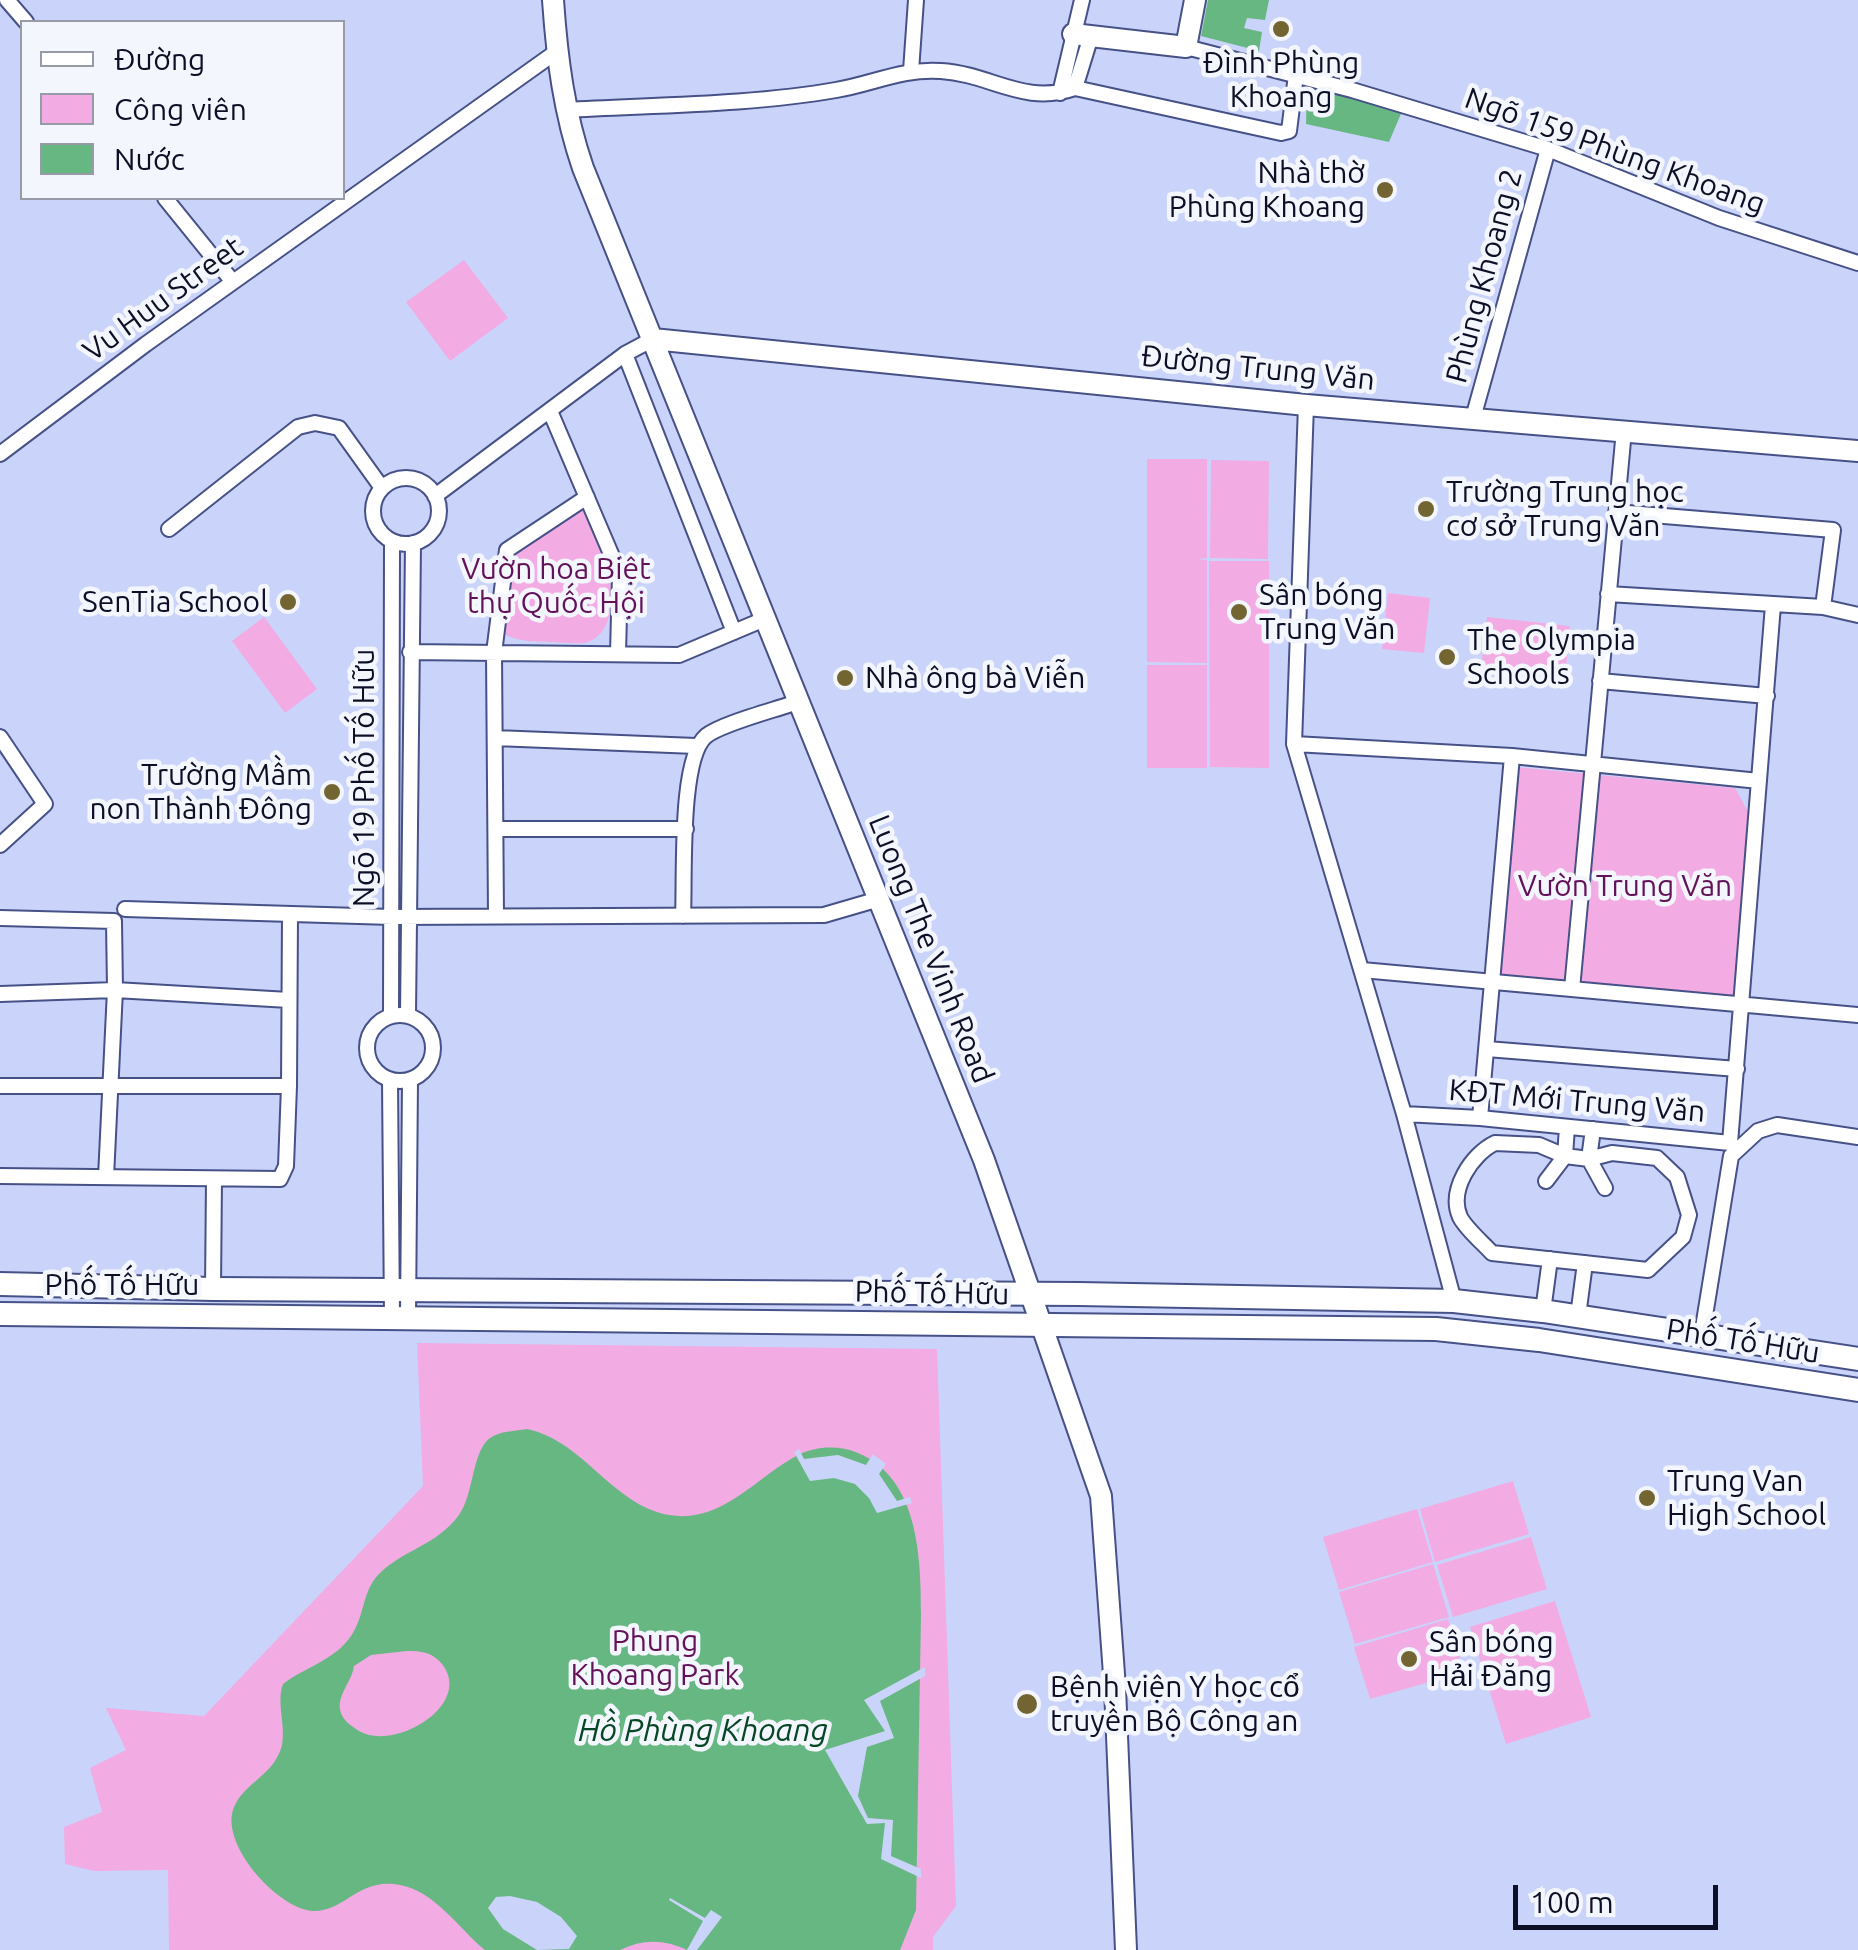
<!DOCTYPE html>
<html>
<head>
<meta charset="utf-8">
<style>
  body { margin:0 }
  #map { position:relative; width:1858px; height:1950px; overflow:hidden; background:#cad4fa; font-family:Ubuntu,sans-serif }
  canvas { display:block }
  .legend { position:absolute; left:20px; top:20px; width:325px; height:180px; box-sizing:border-box; background:#f4f6fd; border:2px solid #979aa7; margin:0; padding:12px 18px; list-style:none; font-size:30px; color:#0c0f25 }
  .legend li { display:flex; align-items:center; gap:20px; height:50px }
  .legend b { width:50px; border:2px solid #979aa7 }
  .scale { position:absolute; left:1513px; top:1885px; width:205px; height:45px; box-sizing:border-box; border:5px solid #0c0f25; border-top:0; padding-left:12px; font-size:30px; line-height:35px; white-space:nowrap; color:#0c0f25; -webkit-text-stroke:8px #f4f6fd; paint-order:stroke }
</style>
</head>
<body>
<div id="map">
<canvas width="1858" height="1950"></canvas>
<ul class="legend">
<li><b style="height:12px;background:#fff"></b>Đường</li>
<li><b style="height:28px;background:#f2abe3"></b>Công viên</li>
<li><b style="height:28px;background:#67b783"></b>Nước</li>
</ul>
<div class="scale">100 m</div>
</div>
<script>
const ctx = document.querySelector('canvas').getContext('2d');
ctx.lineJoin = 'round';
function paint(path, color) { ctx.fillStyle = color; ctx.fill(path, 'evenodd'); }
function trace(path, color, width, dash) { ctx.strokeStyle = color; ctx.lineWidth = width; ctx.lineCap = dash ? 'butt' : 'round'; ctx.setLineDash(dash || []); ctx.stroke(path); }
function write(font, color, halo, rows, align = 'center') {
  ctx.font = font + ' Ubuntu,sans-serif'; ctx.lineWidth = 9; ctx.setLineDash([]); ctx.textBaseline = 'middle'; ctx.strokeStyle = halo; ctx.fillStyle = color; for (const [text, x, y, turn = 0] of rows) {
    ctx.save(); ctx.translate(x, y); ctx.rotate((+turn || 0) * Math.PI / 180); ctx.textAlign = isNaN(turn) ? turn : align; if (halo) ctx.strokeText(text, 0, 0); ctx.fillText(text, 0, 0); ctx.restore();
  }
}
paint(new Path2D(`
  M464,260L508,318L450,361L406,302Z
  M1147,459H1207V558L1197,559L1207,560V663L1147,662Z
  M1211,460L1269,461L1268,559L1210,558Z
  M582,508C604,533 632,626 588,642C578,645 561,642 549,642C529,641 513,642 497,629L507,550Z
  M1209,561H1269V768L1210,767Z
  M1388,593L1430,598L1424,653L1382,649Z
  M264,617L317,689L285,713L232,641Z
  M1487,617L1570,626L1565,678L1481,669Z
  M1147,665H1207V768H1147Z
  M1515,767L1735,788L1757,828L1741,1004L1493,982Z
  M417,1343L937,1349L956,1906L933,1937V1950H169L168,1870L94,1871L65,1864L64,1827L102,1812L90,1768L126,1750L106,1708L204,1716L423,1486Z
  M1513,1481L1529,1534L1435,1562L1420,1509Z
  M1417,1509L1433,1562L1339,1590L1323,1537Z
  M1531,1537L1547,1589L1453,1617L1437,1565Z
  M1433,1564L1449,1617L1355,1644L1339,1592Z
  M1555,1601L1591,1717L1506,1744L1470,1627Z
  M1448,1619L1464,1672L1370,1699L1354,1647Z`), '#f2abe3');
paint(new Path2D(`
  M1208,0H1269L1265,20L1247,18L1244,28L1262,32L1259,51L1201,36Z
  M1307,82L1403,109L1389,142L1306,124Z
  M527,1429C584,1441 612,1505 669,1515C722,1524 756,1477 798,1455C816,1446 839,1445 858,1453C918,1478 921,1556 921,1613L916,1910L900,1950H687C664,1939 642,1939 620,1950H485C459,1929 435,1891 400,1885C359,1877 346,1911 314,1911C278,1910 216,1841 235,1805C246,1782 275,1774 282,1745C286,1724 276,1703 283,1684C305,1667 335,1660 351,1636C365,1616 362,1591 379,1574C404,1549 436,1546 459,1515C474,1494 472,1451 490,1438C500,1431 515,1431 527,1429ZM407,1651C421,1651 432,1652 442,1664C474,1705 394,1752 359,1731C351,1726 341,1719 340,1709C338,1694 352,1681 354,1666L371,1655Z`), '#67b783');
paint(new Path2D(`
  M799,1449L804,1459L838,1455L866,1465L873,1454L886,1464L879,1474L897,1501L910,1497L912,1503L877,1513L869,1498L855,1484L834,1478L810,1481L794,1452Z
  M925,1667V1676L880,1701L894,1738L867,1747L858,1796L868,1818L893,1820L891,1856L921,1869V1878L881,1859L885,1823L867,1824L825,1750L885,1731L864,1700Z
  M510,1896L537,1902L561,1917L577,1936L569,1949L537,1950L503,1929L488,1908L496,1897Z
  M670,1898L705,1918L711,1910L722,1917L697,1950H687L703,1921L669,1900Z`), '#cad4fa');
const street = new Path2D(`
  M7,0L26,22
  M1186,47L1352,90L1548,149L1719,218L1858,263
  M911,71L916,0
  M1075,88L1091,36
  M1060,93L1082,0
  M566,110C652,105 752,105 836,90C872,84 903,68 941,71C991,74 1024,106 1075,88L1281,133L1289,131L1296,75
  M165,198L233,282
  M625,354L734,632
  M1306,405L1294,744L1404,1114L1454,1301
  M550,411L620,575L618,654
  M1473,418L1548,149
  M0,454L146,344L556,52
  M373 511a33 33 0 1 1 66 0a33 33 0 1 1-66 0Z
  M435,496L625,354L653,339
  M1616,512L1833,530L1823,607
  M169,529L298,427L315,423L339,428L382,488
  M1608,594L1823,607L1858,615
  M410,652L679,655L767,618
  M1600,681L1767,696
  M0,737L45,804L0,845
  M495,738L696,746
  M1294,744L1512,756L1759,781
  M496,829H686
  M125,909L392,917L824,915L879,899
  M496,916L494,653L507,550L587,497
  M683,916C685,877 679,759 706,736C722,723 779,709 800,701
  M0,918L114,921L115,990L106,1177
  M1362,970L1858,1015
  M1572,989L1624,430
  M0,994L115,990L289,1000
  M367 1048a33 33 0 1 1 66 0a33 33 0 1 1-66 0Z
  M391,1015L392,541
  M408,1015L413,543
  M1487,1049L1737,1069
  M390,1080L392,1318
  M0,1086H289
  M1404,1114L1480,1118L1730,1143L1773,605
  M1480,1118L1512,756
  M1593,1129L1589,1159L1605,1188
  M1495,1143L1539,1145L1565,1156L1589,1159L1612,1153L1657,1158L1677,1177L1689,1215L1683,1237L1648,1270L1492,1253C1483,1243 1466,1229 1460,1217C1448,1190 1472,1154 1495,1143Z
  M0,1176L280,1179L286,1166L289,1086L290,915
  M1546,1181L1565,1156L1567,1127
  M213,1289L214,1179
  M1543,1311L1550,1259
  M1578,1316L1585,1263
  M408,1317L410,1080
  M1702,1334L1731,1156L1758,1131L1777,1125L1858,1137`);
const secondary = new Path2D(`
  M553,0C557,58 564,113 583,168L984,1160L1101,1496L1115,1688L1126,1950
  M1073,34L1186,47L1195,0
  M653,339L1306,405L1858,451`);
const primary = new Path2D(`
  M0,1284L213,1289L1079,1294L1454,1301L1543,1311L1858,1359
  M0,1314L1436,1329L1539,1340L1858,1390`);
trace(street, '#465187', 18);
trace(secondary, '#465187', 24);
trace(primary, '#465187', 26);
trace(street, '#fff', 14);
trace(secondary, '#fff', 20);
trace(primary, '#fff', 22);
for (const [x, y, r, color] of [
  [1281,29,10,"#736532"],
  [1385,190,10,"#736532"],
  [1426,509,10,"#736532"],
  [288,602,10,"#736532"],
  [1239,612,10,"#736532"],
  [1447,657,10,"#736532"],
  [845,678,10,"#736532"],
  [332,792,10,"#736532"],
  [1647,1498,10,"#736532"],
  [1409,1659,10,"#736532"],
  [1027,1704,12,"#736532"]
]) { const dot = new Path2D(); dot.arc(x, y, r, 0, 2 * Math.PI); ctx.fillStyle = color; ctx.fill(dot); trace(dot, '#f4f6fd', 4); }
write('30px', '#0c0f25', '#f4f6fd', [
  ["Đình Phùng",1281,63,"center"],
  ["Khoang",1281,97,"center"],
  ["Nhà thờ",1365,173,"right"],
  ["Phùng Khoang",1365,207,"right"],
  ["Trường Trung học",1446,492],
  ["cơ sở Trung Văn",1446,526],
  ["Sân bóng",1259,595],
  ["Trung Văn",1259,629],
  ["SenTia School",268,602,"right"],
  ["The Olympia",1467,640],
  ["Schools",1467,674],
  ["Nhà ông bà Viễn",865,678],
  ["Trường Mầm",312,775,"right"],
  ["non Thành Đông",312,809,"right"],
  ["Trung Van",1667,1481],
  ["High School",1667,1515],
  ["Sân bóng",1429,1642],
  ["Hải Đăng",1429,1676],
  ["Bệnh viện Y học cổ",1050,1687],
  ["truyền Bộ Công an",1050,1721]
], 'left');
write('30px', '#0c0f25', '#f4f6fd', [
  ["Ngõ 159 Phùng Khoang",1615,151,20],
  ["Phùng Khoang 2",1484,276,-75],
  ["Vu Huu Street",163,299,-36],
  ["Đường Trung Văn",1258,368,6],
  ["Ngõ 19 Phố Tố Hữu",364,778,-90],
  ["Luong The Vinh Road",931,949,68],
  ["KĐT Mới Trung Văn",1577,1101,5],
  ["Phố Tố Hữu",122,1285],
  ["Phố Tố Hữu",932,1293,1],
  ["Phố Tố Hữu",1743,1341,9]
]);
write('30px', '#631159', '#f4f6fd', [
  ["Vườn hoa Biệt",556,569],
  ["thự Quốc Hội",556,603],
  ["Vườn Trung Văn",1625,886],
  ["Phung",655,1641],
  ["Khoang Park",655,1675]
]);
write('italic 32px', '#064725', '#f4f6fd', [
  ["Hồ Phùng Khoang",703,1730]
]);
</script>
</body>
</html>
